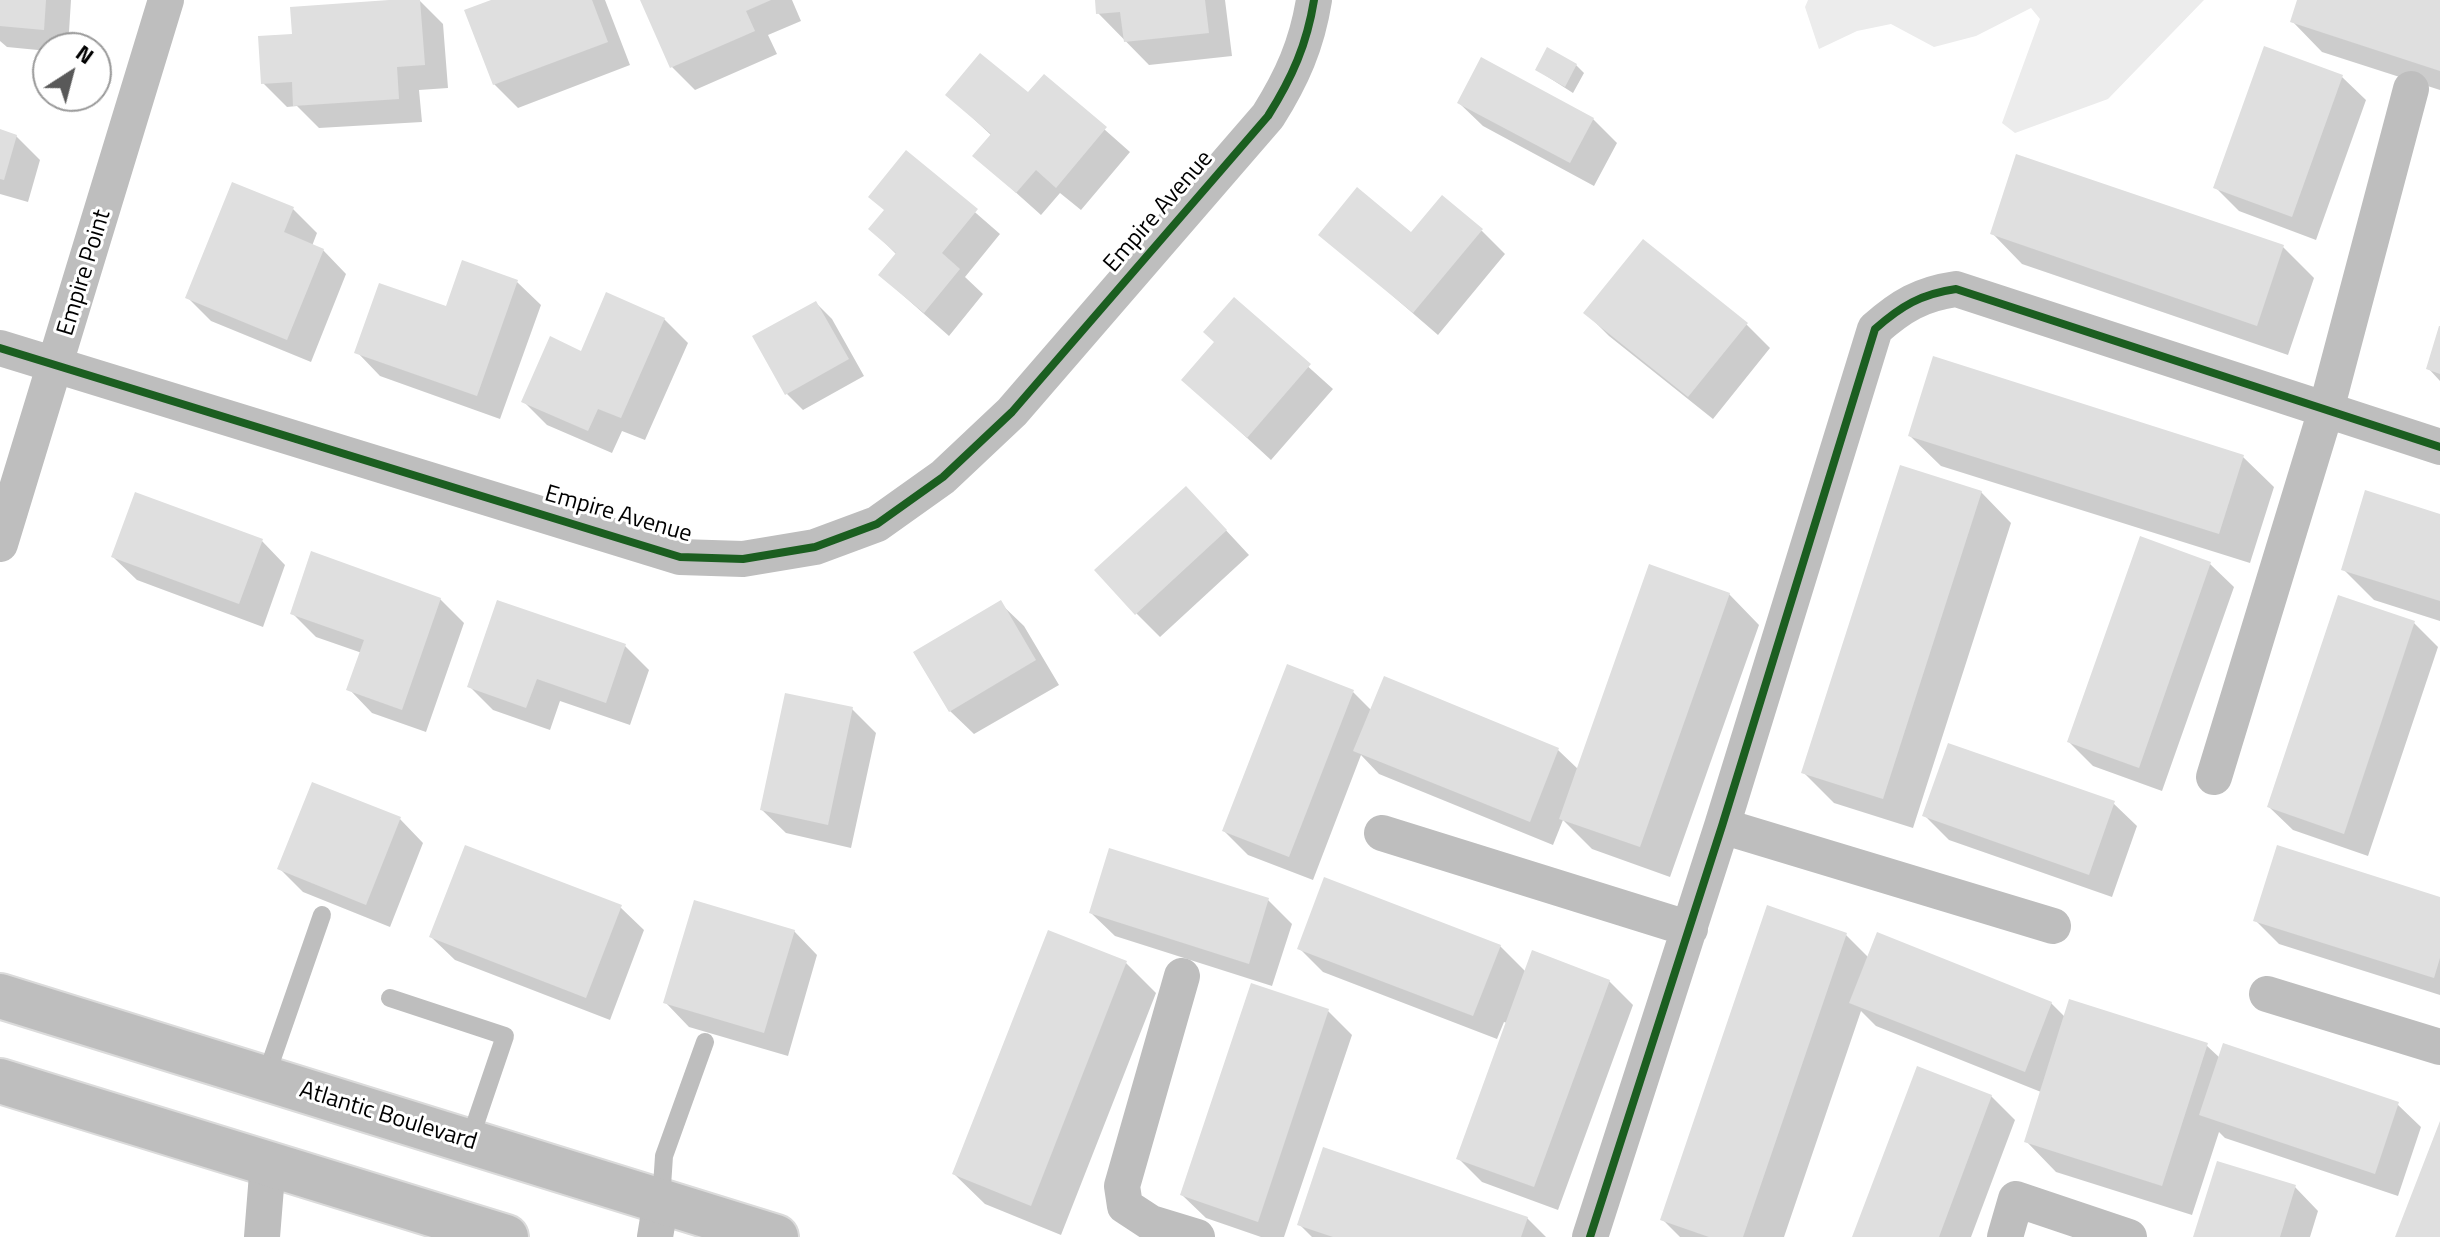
<!DOCTYPE html>
<html>
<head>
<meta charset="utf-8">
<style>
  body { margin:0 }
  #map { position:relative; width:2440px; height:1237px; overflow:hidden; background:#fff; font-family:"Titillium Web",sans-serif }
  canvas { display:block }
  .north { position:absolute; left:32px; top:32px; width:80px; height:80px; box-sizing:border-box; background:#fff; border:2px solid #999; border-radius:50%; rotate:36deg; font-size:22px; font-weight:700; line-height:32px; text-align:center; color:#000 }
  .north::after { content:''; display:block; margin:auto; width:28px; height:36px; background:#595959; clip-path:polygon(50% 0,100% 100%,50% 72%,0 100%) }
</style>
</head>
<body>
<div id="map">
<canvas width="2440" height="1237"></canvas>
<div class="north">N</div>
</div>
<script>
const ctx = document.querySelector('canvas').getContext('2d');
ctx.lineJoin = 'round';
function paint(path, color) { ctx.fillStyle = color; ctx.fill(path, 'evenodd'); }
function trace(path, color, width, dash) { ctx.strokeStyle = color; ctx.lineWidth = width; ctx.lineCap = dash ? 'butt' : 'round'; ctx.setLineDash(dash || []); ctx.stroke(path); }
function write(font, color, halo, rows, align = 'center') {
  ctx.font = font + ' "Titillium Web",sans-serif'; ctx.lineWidth = 6; ctx.setLineDash([]); ctx.textBaseline = 'middle'; ctx.strokeStyle = halo; ctx.fillStyle = color; for (const [text, x, y, turn = 0] of rows) {
    ctx.save(); ctx.translate(x, y); ctx.rotate((+turn || 0) * Math.PI / 180); ctx.textAlign = isNaN(turn) ? turn : align; if (halo) ctx.strokeText(text, 0, 0); ctx.fillText(text, 0, 0); ctx.restore();
  }
}
paint(new Path2D(`
  M1808,0H2204L2108,99L2015,133L2002,123L2040,19L2031,8L1976,36L1934,47L1891,24L1857,31L1819,49L1805,7Z`), '#ececec');
paint(new Path2D(`
  M0,0H71L68,48L48,51L7,47L0,41Z
  M419,0L443,24L448,88L419,90L422,122L319,128L297,106L287,107L263,83L294,36Z
  M496,0H605L630,65L518,108L494,84Z
  M642,0H792L801,21L768,35L777,54L695,90L672,67Z
  M1097,0H1225L1232,56L1149,65L1098,13Z
  M2299,0H2440V90L2322,52L2292,21Z
  M1576,65L1584,73L1573,93L1537,70Z
  M1044,76L1130,152L1081,210L1060,193L1041,215L975,156L992,136L948,95H1028Z
  M2342,77L2366,100L2316,240L2239,211L2216,188Z
  M1459,103L1593,119L1617,143L1594,186L1483,126Z
  M0,132L16,136L40,160L28,202L0,194Z
  M907,153L1000,234L965,277L983,294L949,336L880,275L897,255L871,229L885,211Z
  M293,209L317,233L312,246L323,250L346,274L311,362L211,321L188,298Z
  M1482,231L1505,254L1438,335L1321,234Z
  M1992,233L2283,247L2314,278L2288,355L2022,264Z
  M1643,242L1747,325L1770,348L1713,419L1609,336L1586,313Z
  M517,282L541,305L500,419L380,376L357,352Z
  M1234,300L1333,389L1271,460L1184,380L1216,342Z
  M816,303L832,319L864,376L803,410L787,394Z
  M664,319L688,343L645,440L622,431L612,453L547,425L523,401Z
  M2440,331V381L2428,368Z
  M1910,436L2243,457L2274,487L2250,563L1941,466Z
  M1981,492L2011,523L1913,828L1834,803L1803,772Z
  M1209,512L1249,555L1160,637L1136,613Z
  M2440,516V621L2374,600L2343,569Z
  M262,541L285,565L263,627L137,580L113,557Z
  M2210,564L2234,587L2162,791L2093,766L2069,742Z
  M1729,594L1759,625L1670,877L1592,849L1563,820L1553,845L1379,774L1361,755L1313,880L1248,855L1224,831L1353,692L1372,711L1385,679L1558,750L1579,770Z
  M440,599L464,623L426,732L372,713L349,689L362,653L316,637L292,613Z
  M1000,603L1024,626L1059,685L974,734L950,711Z
  M2414,623L2438,647L2368,856L2293,830L2269,807Z
  M625,646L649,670L630,725L560,701L550,730L493,710L470,687Z
  M852,709L876,733L851,848L786,833L762,810Z
  M2113,803L2137,826L2112,897L1949,840L1925,816Z
  M400,819L423,843L390,927L303,892L280,869Z
  M2440,899V995L2279,944L2256,921Z
  M1268,900L1292,924L1272,986L1115,936L1091,913Z
  M620,907L644,930L610,1020L455,960L431,937Z
  M794,931L817,955L788,1056L689,1027L666,1003Z
  M1846,935L1869,958L2051,1003L2065,1017L2206,1045L2220,1058L2397,1104L2421,1127L2398,1196L2225,1138L2219,1132L2192,1215L2056,1172L2026,1141L2041,1092L1876,1026L1861,1011L1784,1237H1680L1662,1219Z
  M1500,946L1526,972L1609,981L1633,1005L1558,1210L1482,1182L1458,1158L1507,1023L1504,1022L1497,1039L1323,972L1299,948Z
  M1126,963L1156,993L1061,1235L985,1204L954,1174Z
  M1328,1011L1352,1035L1284,1237H1261L1206,1218L1182,1195Z
  M1991,1096L2015,1120L1971,1237H1854Z
  M2295,1187L2318,1211L2310,1237H2196Z
  M1527,1218L1546,1237H1312L1299,1224Z`), '#0003');
paint(new Path2D(`
  M0,0H46L44,30L0,26Z
  M389,0H420L425,65L397,67L399,99L293,106L292,82L261,84L258,36L292,34L290,7Z
  M491,0H592L608,42L493,85L464,10Z
  M640,0H771L746,11L755,31L670,68Z
  M1095,0H1205L1209,33L1124,42L1120,12L1096,14Z
  M2297,0H2440V71L2290,22Z
  M2264,46L2343,75L2292,217L2213,188Z
  M1547,47L1577,64L1565,87L1535,70Z
  M980,53L1028,92L1044,74L1107,127L1056,188L1036,170L1016,193L972,156L991,134L945,95Z
  M1481,57L1594,118L1570,163L1457,103Z
  M0,129L17,135L4,180L0,179Z
  M906,150L978,209L942,253L960,269L924,313L878,275L896,253L868,229L884,210L868,197Z
  M2016,154L2284,245L2257,326L1990,234Z
  M232,182L294,207L284,232L324,249L287,340L185,298Z
  M1357,187L1411,232L1442,195L1483,229L1413,313L1318,235Z
  M1643,239L1748,323L1688,397L1583,313Z
  M462,260L518,280L477,396L354,353L379,283L446,306Z
  M606,292L665,318L621,418L598,409L588,431L521,402L550,336L581,351Z
  M1234,297L1311,364L1247,438L1181,380L1214,342L1203,332Z
  M816,301L849,359L785,395L752,336Z
  M2439,326H2440V374L2426,369Z
  M1933,356L2244,455L2219,534L1908,436Z
  M1900,465L1982,491L1883,799L1801,773Z
  M1186,486L1227,530L1135,615L1094,570Z
  M2365,490L2440,514V601L2341,570Z
  M135,492L263,539L239,604L111,557Z
  M2140,536L2211,562L2139,768L2067,742Z
  M311,551L441,598L402,710L346,690L364,640L290,614Z
  M1649,564L1730,593L1640,847L1559,819Z
  M2338,595L2415,621L2344,834L2267,807Z
  M497,600L626,644L606,703L537,679L526,708L467,687Z
  M1001,600L1036,660L949,712L913,652Z
  M1287,664L1354,690L1289,857L1222,831Z
  M1384,676L1559,748L1530,822L1353,751Z
  M785,693L853,707L828,825L760,810Z
  M1948,743L2115,801L2089,875L1922,816Z
  M312,782L401,817L366,905L277,869Z
  M465,845L622,905L586,998L429,937Z
  M2277,845L2440,897V958L2434,978L2253,921Z
  M1109,848L1269,898L1249,964L1089,913Z
  M1324,877L1501,945L1473,1016L1297,949Z
  M694,900L795,930L764,1033L663,1003Z
  M1767,905L1847,933L1743,1237H1709L1660,1220Z
  M1048,930L1127,961L1031,1206L952,1174Z
  M1877,932L2052,1002L2025,1072L1849,1003Z
  M1532,950L1610,980L1534,1187L1456,1159Z
  M1251,983L1329,1009L1258,1222L1180,1195Z
  M2069,999L2208,1043L2162,1186L2024,1142Z
  M2223,1043L2399,1102L2375,1174L2199,1115Z
  M1917,1066L1992,1095L1939,1237H1852Z
  M2440,1121V1237H2395Z
  M1323,1147L1528,1217L1521,1237H1333L1297,1225Z
  M2217,1161L2296,1185L2280,1237H2193Z`), '#dfdfdf');
const primary = new Path2D(`
  M0,996L776,1237
  M0,1081L506,1237`);
trace(primary, '#dbdbdb', 48);
trace(new Path2D(`
  M390,998L505,1036L469,1142
  M265,1079L322,915
  M661,1201L664,1156L705,1042`), '#bebebe', 18);
trace(new Path2D(`
  M0,348L680,557L743,559L815,547L877,524L943,477L1012,412L1268,116C1292,78 1307,44 1314,0
  M0,544L166,0
  M2214,777L2326,410L2411,89
  M1722,826L2053,926
  M1382,833L1690,929
  M1182,976L1122,1186L1125,1206L1151,1223L1197,1237
  M2267,994L2440,1047
  M262,1237L268,1162
  M655,1237L661,1201
  M1590,1237L1722,826L1875,329C1901,306 1921,294 1956,289L2440,447
  M2005,1237L2016,1199L2129,1237`), '#bebebe', 36);
trace(primary, '#bebebe', 44);
trace(new Path2D(`
  M0,348L680,557L743,559L815,547L877,524L943,477L1012,412L1268,116C1292,78 1307,44 1314,0
  M1590,1237L1722,826L1875,329C1901,306 1921,294 1956,289L2440,447`), '#1b5e20', 8);
write('24px', '#000', '#fff', [
  ["Empire Avenue",1159,212,-49],
  ["Empire Point",85,273,-73],
  ["Empire Avenue",618,515,16],
  ["Atlantic Boulevard",388,1117,17]
]);
</script>
</body>
</html>
